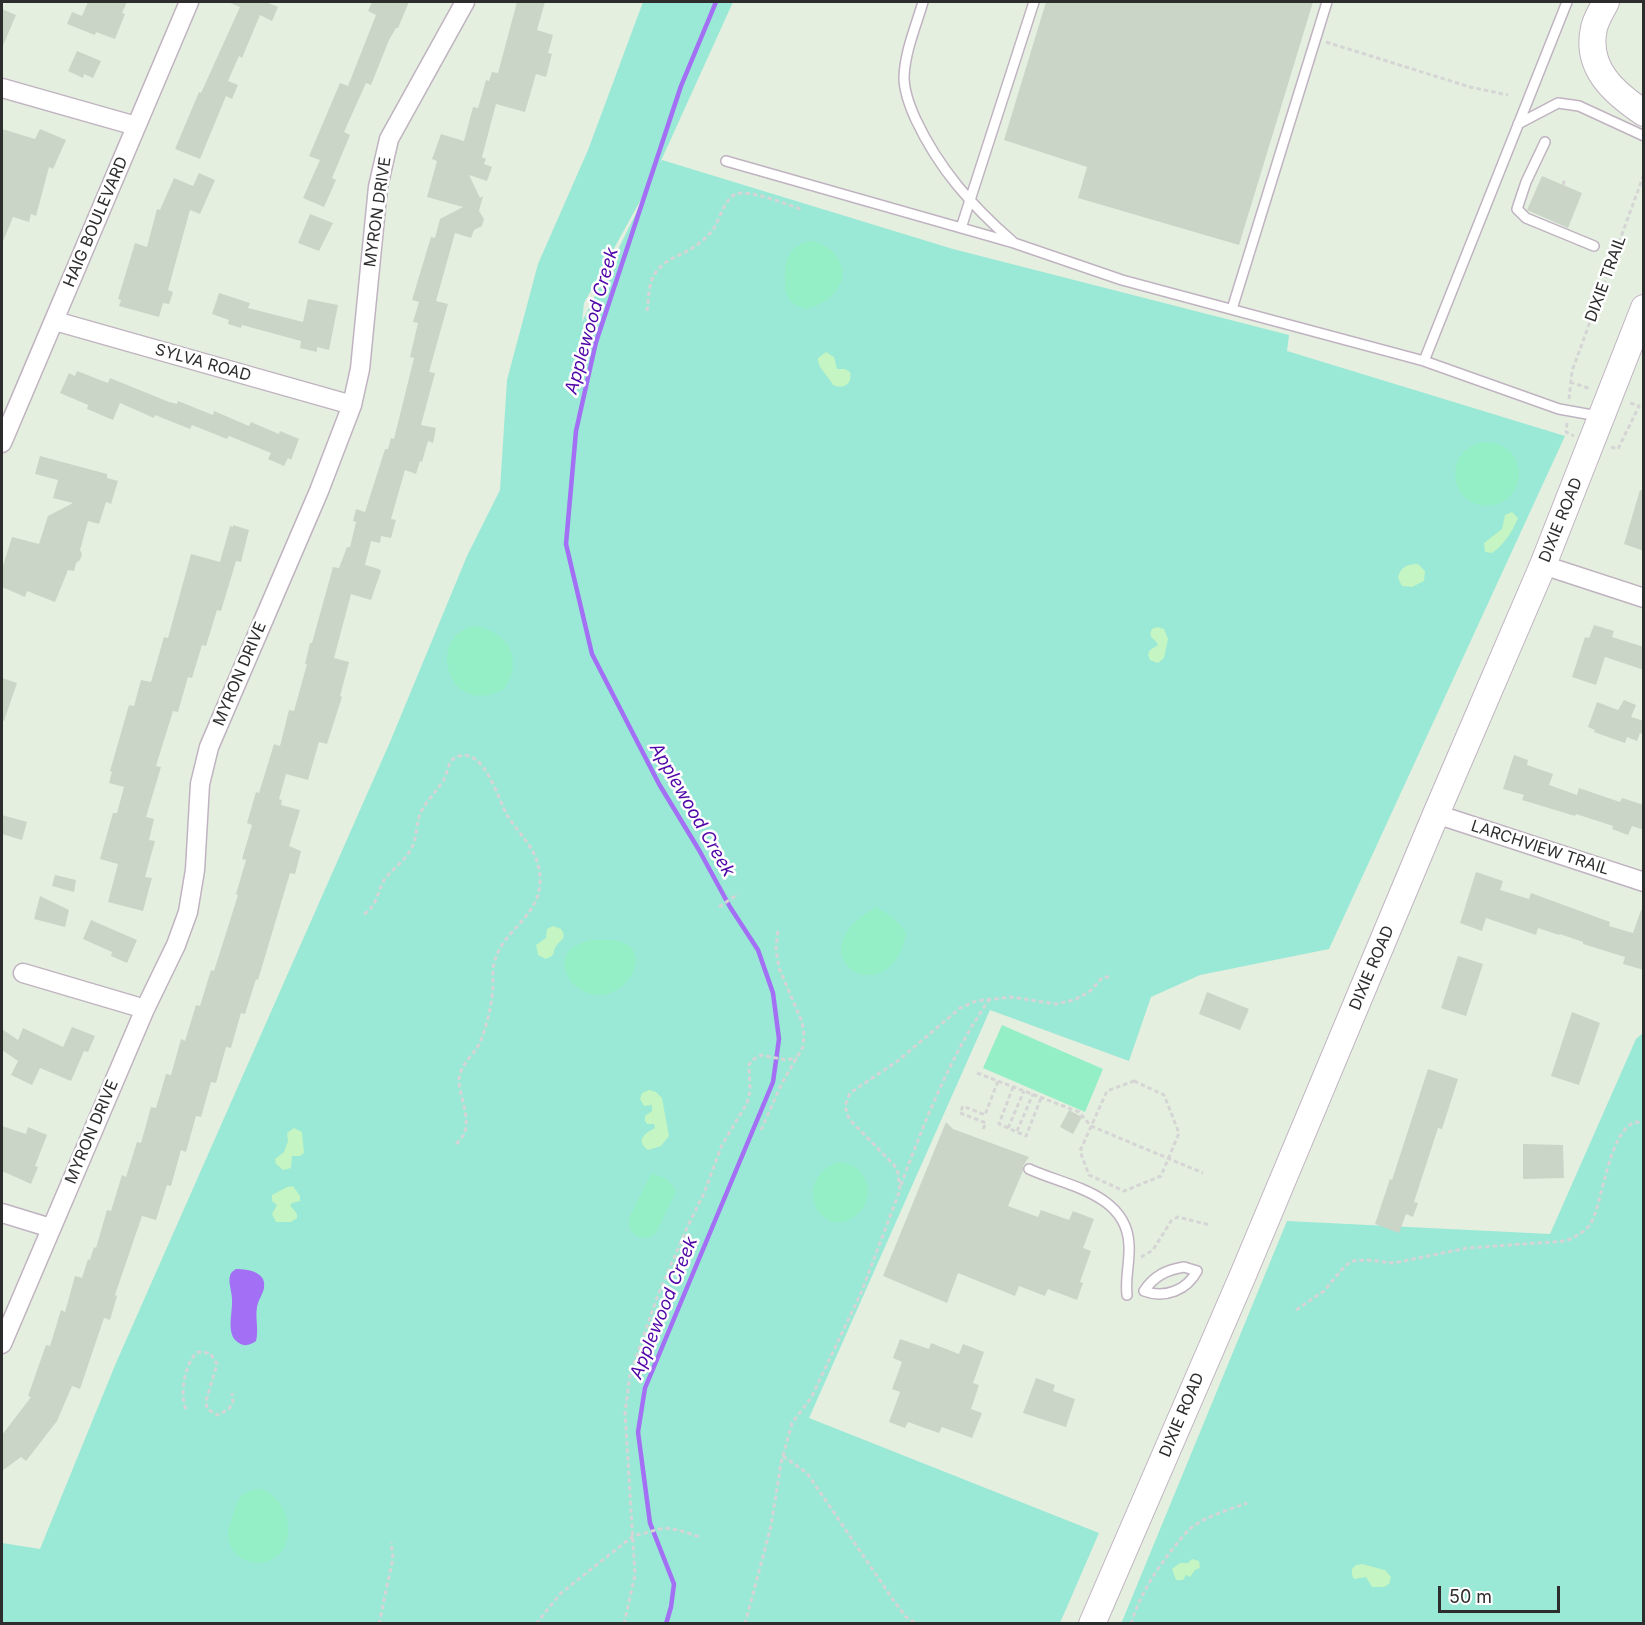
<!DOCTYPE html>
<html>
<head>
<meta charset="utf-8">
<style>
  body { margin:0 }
  #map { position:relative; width:1645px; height:1625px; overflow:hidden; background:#e4efdf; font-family:Inter,sans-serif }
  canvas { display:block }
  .frame { position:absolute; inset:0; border:3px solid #2d2d2d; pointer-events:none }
  .scale { position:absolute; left:1438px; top:1586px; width:122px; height:27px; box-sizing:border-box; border:3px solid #2d2d2d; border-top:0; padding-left:8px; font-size:18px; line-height:21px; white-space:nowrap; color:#2d2d2d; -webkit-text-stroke:4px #fff; paint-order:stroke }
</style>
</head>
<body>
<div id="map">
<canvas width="1645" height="1625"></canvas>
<div class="frame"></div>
<div class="scale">50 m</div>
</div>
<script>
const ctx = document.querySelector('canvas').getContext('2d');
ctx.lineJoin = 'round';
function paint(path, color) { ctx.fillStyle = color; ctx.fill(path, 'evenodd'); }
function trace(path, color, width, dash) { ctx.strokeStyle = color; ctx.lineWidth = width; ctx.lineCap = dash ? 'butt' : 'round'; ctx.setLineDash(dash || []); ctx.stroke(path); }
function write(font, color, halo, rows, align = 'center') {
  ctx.font = font + ' Inter,sans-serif'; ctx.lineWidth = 5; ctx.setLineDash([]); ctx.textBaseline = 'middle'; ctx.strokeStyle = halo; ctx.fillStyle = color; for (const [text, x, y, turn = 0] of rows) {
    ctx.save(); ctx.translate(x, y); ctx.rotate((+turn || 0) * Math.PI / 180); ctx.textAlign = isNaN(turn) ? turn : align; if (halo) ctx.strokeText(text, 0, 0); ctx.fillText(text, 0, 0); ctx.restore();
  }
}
paint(new Path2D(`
  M643,2H733L660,163L662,160L953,249L1289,335L1287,351L1565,436L1329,949L1200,975L1151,997L1129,1061L990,1010L809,1418L1099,1533L1060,1623H2V1543L40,1549L116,1363L390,742L467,556L500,490L507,380L538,264L588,150ZM650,183H651L582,322L584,303Z
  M1643,1033V1623L1121,1624L1287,1221L1550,1234L1636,1039Z`), '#9ae8d6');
paint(new Path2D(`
  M826,352L834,357L837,369H845L850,372C853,384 843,390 833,385C828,375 817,368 818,358Z
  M1512,512L1518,518C1513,531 1503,546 1492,553L1485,552L1484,543L1502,529L1505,515Z
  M1418,564L1425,571L1424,581L1412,587L1402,586L1398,578C1400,567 1407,564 1418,564Z
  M1157,627L1164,629L1168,639L1164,658L1158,663L1150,660L1148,655L1150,650L1158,645C1156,638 1147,639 1152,629Z
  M553,926L561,929C568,940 560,939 555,948C554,950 554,954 552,956L546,959L538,955L536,945L546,938L547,929Z
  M649,1090L656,1092L662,1098L669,1136L661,1146L648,1150C635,1140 645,1133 655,1128L654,1124H647L645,1121V1116L652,1111V1105L644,1106L640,1099L642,1093Z
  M294,1128L302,1132L304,1153L300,1156H292L291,1168L283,1170L276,1164L275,1159L284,1152L288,1141L287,1133Z
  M293,1186L300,1196V1201L292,1203L290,1205L297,1214V1218L291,1222H276L272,1214L277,1205L272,1201V1195L287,1187Z
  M1192,1559L1199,1561L1200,1568L1195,1570L1190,1577L1186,1575L1183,1580H1176L1172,1569L1180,1563H1188Z
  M1362,1564L1385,1570L1391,1577L1389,1584L1384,1587H1372L1366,1577L1354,1579L1352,1575V1569L1356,1565Z`), '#c4f5c2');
paint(new Path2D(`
  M808,241C827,241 849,262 841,282C835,297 820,306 805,309C799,307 793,304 789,299C785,293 785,286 785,279C784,261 789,247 808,241Z
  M1455 474a32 32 0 1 1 64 0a32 32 0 1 1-64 0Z
  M476,626C508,632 525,660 504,689C446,720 425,633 476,626Z
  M876,907C889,914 898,921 906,933C891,1018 789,956 876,907Z
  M590,940C607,940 634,937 636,960C636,967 632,976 627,981C595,1019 544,970 573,947C578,944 585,942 590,940Z
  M1002,1025L1103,1069L1085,1112L983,1068Z
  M840,1162C852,1164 860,1168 865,1179C879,1207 841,1239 819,1212C804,1193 818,1166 840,1162Z
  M651,1174C664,1176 670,1180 676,1192L656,1233C643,1244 627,1235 629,1218Z
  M259,1489C281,1493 294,1523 286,1544C274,1574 227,1566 228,1533C228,1527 231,1521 233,1515C238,1498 240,1492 259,1489Z`), '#95efc6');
paint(new Path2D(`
  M236,1269C248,1269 267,1272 264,1288C263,1294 258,1300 257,1307C255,1318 259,1330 256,1341C250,1345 245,1347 239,1343C225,1335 233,1313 232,1299C232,1292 228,1282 230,1276C231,1272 233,1271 236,1269Z`), '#a26ff5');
trace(new Path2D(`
  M666,1624L671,1607L674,1584L650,1523L638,1432L645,1388L773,1082L779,1039L773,993L758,950L730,907L699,850L659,784L592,654L566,544L576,431L596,342L681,86L716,2`), '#a26ff5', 4.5);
paint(new Path2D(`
  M88,2H127L122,13L125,14L115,39L96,32L95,35L67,24L72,12L82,16Z
  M228,2H266L278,7L272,21L260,15L242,58L239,56L228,81L238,85L232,99L226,96L200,159L175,149L199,92L201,93L240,7Z
  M372,2H409L398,28H396L389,40L371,85L366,83L344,132L350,135L332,178L336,180L324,207L303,198L320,160L309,156L340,83L348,86L376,15L368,11Z
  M517,2H545L537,30L553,35L548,53L552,54L546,77L536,74L525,112L496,104L482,157L486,159L484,164L492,167L487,181L469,175L480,198L483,196L479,211L484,219L482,226L474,230L471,238L455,233L436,301L448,304L429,372L435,373L421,425L436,428L433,443L428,441L422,462L420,461L416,474L405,470L391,519L396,520L391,538L381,536L380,543L371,541L365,565L379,569L381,571L371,600L351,594L334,658L349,662L340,696L342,697L327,744L319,742L308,780L286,774L279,799L282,800L281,805L300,810L289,846L301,851L295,874L290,873L258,980L256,979L245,1014L241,1013L231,1048L226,1047L216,1083L211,1082L201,1117L196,1116L186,1152L181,1150L171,1186L167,1185L156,1220L142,1216L115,1295L117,1296L110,1320L104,1318L80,1389L72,1386L57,1421L26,1461L21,1457L2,1471V1435L31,1397L28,1396L46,1345L50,1346L61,1310L65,1312L75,1276L82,1278L88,1259L90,1260L94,1247L96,1248L107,1210L111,1211L122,1175L126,1177L137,1142L141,1143L151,1107L156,1108L166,1074L171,1075L181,1039L185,1041L196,1005L200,1006L211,970L214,971L238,895L236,894L246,860L242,859L252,825L247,823L256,792L259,793L274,744L280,746L289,710L294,711L307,664H305L310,643H312L333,567L339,568L347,547H350L356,522L353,521L356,509L365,512L385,449H388L391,438L394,439L414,358L410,357L418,323L413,322L419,302L412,300L431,237L435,238L440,219L463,207L427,197L437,161L432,159L441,134L464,141L473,107L478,108L486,80L489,81L492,72L498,73Z
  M1046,2H1313L1239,245L1078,198L1087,167L1004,140Z
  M2,9L16,15L2,48Z
  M77,51L101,61L93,78L84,74L83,78L68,71Z
  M2,129L35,139L40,129L66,140L53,169L49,167L36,216L31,214L29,222L13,217L2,244Z
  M199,173L215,180L200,214L190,210L168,290L173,292L169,304L163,303L159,317L119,306L121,300L118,299L135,243L147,247L157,209L160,210L174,178L193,186Z
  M1542,176L1582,193L1568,228L1527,210Z
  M310,214L333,223L319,251L298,243Z
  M219,293L250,303L248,308L303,322L308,299L338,305L329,350L317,347V352L300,348L301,341L242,325L241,328L228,324L229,320L212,314Z
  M77,371L108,383L110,378L169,402L177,404L178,401L213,415L214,411L249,426L251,422L279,434L280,431L299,439L291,460L288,458L284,466L268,459L271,453L229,436L227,439L192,425L190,429L155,415L154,418L120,403L113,420L87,409L88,405L60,393L69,373L75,376Z
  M40,456L107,474V478L118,481L111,504L106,502L99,524L88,521L80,550L82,554L80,560L76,563L74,571L68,570L55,602L27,591L25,597L2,587V569L12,537L39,544L48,516L73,503L53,498L58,480L35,474Z
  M1640,490L1644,491V551L1624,544Z
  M233,525L249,530L241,562L236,561L221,611L217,610L206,646L202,645L192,678L188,677L178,712L173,711L156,766L161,767L146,817L154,819L149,840L155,841L145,877L152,878L143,911L108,902L118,864L100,859L113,813H117L124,787L109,783L112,772L110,771L129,705L134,706L141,680L151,682L164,637L168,638L191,554L220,562L230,526L233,527Z
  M1594,625L1614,631L1612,637L1644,647V670L1605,657L1596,685L1572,677L1585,637L1589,638Z
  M2,678L17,683L4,721L2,720Z
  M1624,700L1636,705L1631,717L1644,721V735L1640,733L1637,741L1627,737L1625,743L1594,732L1595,730L1588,727L1597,702L1618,710Z
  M1514,755L1528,760L1527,765L1553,774L1549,785L1577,795L1579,788L1620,802L1622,798L1644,805V830L1632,826L1628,835L1612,829L1613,826L1576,814L1575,816L1522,800L1524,795L1503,789Z
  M2,815L27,822L22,840L2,834Z
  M1476,872L1503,881L1500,890L1529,899L1531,893L1610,922L1609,926L1633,933L1641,910H1644V970L1623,964L1625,957L1583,944V942L1560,934L1559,935L1538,928L1536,935L1486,918L1482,931L1460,923Z
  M55,875L76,880L74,892L52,886Z
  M40,896L69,910L65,927L34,919Z
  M91,920L137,940L127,963L111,956L112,952L83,939Z
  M1458,956L1483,964L1466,1016L1441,1008Z
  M1207,992L1249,1009L1240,1030L1199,1014Z
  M1572,1012L1600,1023L1579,1085L1551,1076Z
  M72,1027L95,1036L88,1052L84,1051L71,1081L40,1068L32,1085L11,1075L18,1061L2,1050V1029L18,1040L23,1028L63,1047Z
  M1428,1069L1458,1079L1442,1129L1438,1128L1414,1202L1418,1203L1413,1217L1406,1214L1399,1233L1375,1224L1390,1179L1392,1180Z
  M1069,1110L1082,1117L1073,1134L1060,1127Z
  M946,1122L953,1129L1029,1157L1023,1166V1171L1008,1206L1038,1217L1041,1210L1069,1220L1073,1211L1094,1219L1083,1248L1091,1251L1080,1282L1083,1283L1077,1300L1048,1289L1045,1296L1019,1286L1015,1296L958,1273L947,1303L883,1276Z
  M2,1126L26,1134L28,1127L47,1135L35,1166L38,1167L31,1184L2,1171Z
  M1523,1144L1563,1145L1564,1178L1523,1179Z
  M900,1339L929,1349L931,1343L959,1354L963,1344L984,1352L973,1383L979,1385L971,1409L982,1413L972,1438L942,1427L939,1433L908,1422L905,1428L889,1422L900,1392L892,1389L902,1362L893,1358Z
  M1036,1378L1055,1385L1053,1391L1075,1399L1066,1427L1023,1413Z`), '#cad5c8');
const service = new Path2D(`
  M923,2C916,26 905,51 904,77C904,92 910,107 916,120C939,169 972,206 1012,241
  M1518,124L1558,103L1579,106L1644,136
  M1545,142L1526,182L1517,209L1526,218L1594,246
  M726,161L1014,243L1122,280L1424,361L1559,409L1598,416
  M961,228L1034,2
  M1232,309L1327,2
  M1424,361L1567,2
  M1029,1169C1066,1186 1127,1193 1129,1245C1130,1262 1125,1278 1127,1295
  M1184,1267L1197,1271C1187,1290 1165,1299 1144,1291C1154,1276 1166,1270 1184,1267Z`);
const minor = new Path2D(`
  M2,88L136,126
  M55,321L352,405
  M2,443L189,2
  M1543,565L1644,598
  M1436,814L1644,882
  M23,973L145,1009
  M2,1213L51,1228
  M2,1344L145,1009L176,945L188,912L195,870L200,784L209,747L319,491L352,405L360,369L378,187L389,139L465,2`);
const secondary = new Path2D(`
  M1606,2C1602,10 1596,19 1594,28C1585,68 1614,93 1644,113
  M1092,1624L1243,1275L1436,814L1543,565L1644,308`);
trace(service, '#c0b3c1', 12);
trace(minor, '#c0b3c1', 21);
trace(secondary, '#c0b3c1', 28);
trace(new Path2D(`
  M1326,42L1470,87L1508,95
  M1563,185L1565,179
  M647,311C649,298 648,283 656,272C666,258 681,256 694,247C700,243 707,237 711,232C720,222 723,199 736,194C750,189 789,205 803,210
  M1570,382L1591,389
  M1569,399L1572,371L1644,174
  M1567,423L1566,432L1574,436
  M1611,447L1618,449L1639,406L1628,402
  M719,907L738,894
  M364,914C377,906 377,893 384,880C392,869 405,861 411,849C417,839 416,825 420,814C426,801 436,792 443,781C449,771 447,759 459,756C485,749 498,799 507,815C522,839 541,851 540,883C539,916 503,931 495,960C492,969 493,978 493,987C492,1005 487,1024 481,1040C476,1054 460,1063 459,1080C459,1096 471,1117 464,1134C463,1137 458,1141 456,1145
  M977,1073L1079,1112L1091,1126L1203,1173
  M1134,1081L1164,1095L1179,1133L1161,1176L1124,1191L1089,1175L1080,1151L1107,1091Z
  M1013,1087L999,1124L1026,1136L1041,1098
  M1008,1128L1024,1091
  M983,1129L986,1123L960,1113L963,1106L985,1115L998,1081
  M761,1130L782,1083L803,1047L804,1035L802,1022L779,968L776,949L778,930
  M1017,1131L1033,1094
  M901,1185C923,1125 952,1052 989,1000
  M1141,1257L1153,1250L1171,1221L1178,1217L1210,1225
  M1296,1310L1324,1291L1344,1267L1352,1261L1367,1260L1394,1263L1467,1248L1566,1241C1576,1236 1588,1231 1592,1221C1603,1199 1609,1132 1635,1122L1644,1123
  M186,1409C179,1395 185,1361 198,1352L210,1353L217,1364L206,1401L207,1409L218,1415L229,1409L233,1402L232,1393
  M783,1456L807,1473L894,1601L906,1617L917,1624
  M379,1624L393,1558L391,1542
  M536,1624L560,1594L633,1536L664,1528L678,1530L700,1537
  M624,1624L635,1575L625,1412L630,1375L658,1295L687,1228L704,1193L722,1145L747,1103L750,1091L749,1065L752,1060L761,1055L786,1060L797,1058
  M745,1624L771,1526L781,1463L792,1423L811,1398L861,1293L900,1190L898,1173L894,1165L849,1119L845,1106L850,1093L899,1060L960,1008L976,1001L1011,997L1056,1004L1074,1000L1089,992L1103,977H1111
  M1131,1624C1140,1594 1156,1570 1175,1546C1180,1540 1185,1533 1191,1528C1206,1516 1229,1510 1247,1503`), '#d5d5d5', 3, [4.5, 3]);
trace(service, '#fff', 9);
trace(minor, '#fff', 18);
trace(secondary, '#fff', 26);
write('16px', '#2d2d2d', '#fff', [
  ["MYRON DRIVE",378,212,-82],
  ["HAIG BOULEVARD",96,222,-67],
  ["DIXIE TRAIL",1606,279,-70],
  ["SYLVA ROAD",203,363,16],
  ["DIXIE ROAD",1561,520,-68],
  ["MYRON DRIVE",240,674,-67],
  ["LARCHVIEW TRAIL",1540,848,18],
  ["DIXIE ROAD",1372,968,-67],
  ["MYRON DRIVE",92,1132,-67],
  ["DIXIE ROAD",1182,1415,-67]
]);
write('italic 18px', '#5107a7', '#fff', [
  ["Applewood Creek",592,321,-74],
  ["Applewood Creek",692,810,60],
  ["Applewood Creek",664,1308,-68]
]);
</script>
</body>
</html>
